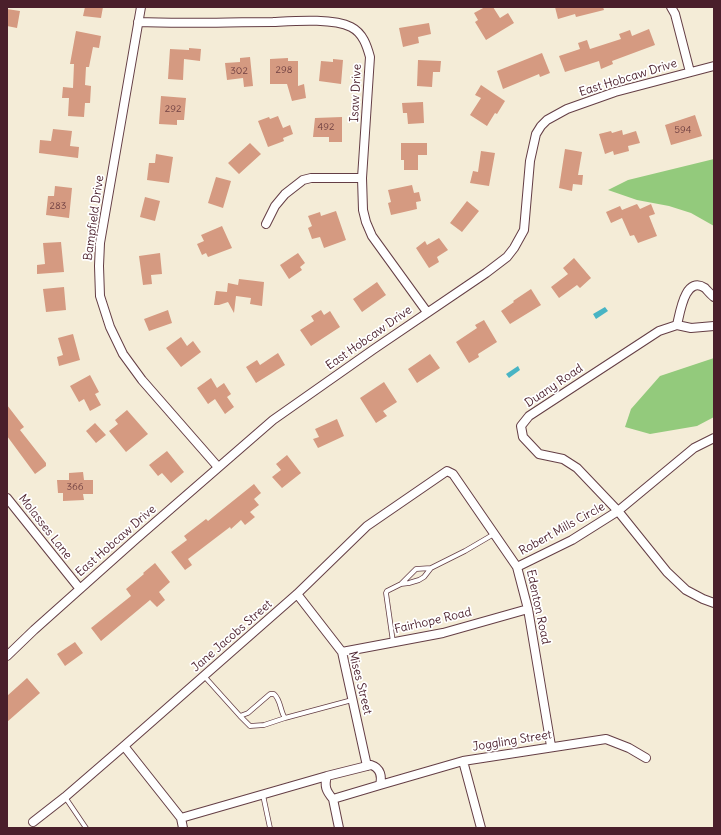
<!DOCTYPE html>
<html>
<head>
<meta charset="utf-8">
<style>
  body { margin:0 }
  #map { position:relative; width:721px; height:835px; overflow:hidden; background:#f4ecd7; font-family:Delius,sans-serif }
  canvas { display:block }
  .frame { position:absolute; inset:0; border:8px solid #4a1f2b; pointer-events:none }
</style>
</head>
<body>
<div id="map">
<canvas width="721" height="835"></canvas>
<div class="frame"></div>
</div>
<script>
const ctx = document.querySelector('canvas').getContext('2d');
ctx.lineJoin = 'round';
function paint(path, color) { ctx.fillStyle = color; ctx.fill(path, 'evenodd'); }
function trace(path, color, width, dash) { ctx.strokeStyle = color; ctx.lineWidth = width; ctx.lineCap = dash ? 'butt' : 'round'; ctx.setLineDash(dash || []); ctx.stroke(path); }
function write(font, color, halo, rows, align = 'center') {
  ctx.font = font + ' Delius,sans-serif'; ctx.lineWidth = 3.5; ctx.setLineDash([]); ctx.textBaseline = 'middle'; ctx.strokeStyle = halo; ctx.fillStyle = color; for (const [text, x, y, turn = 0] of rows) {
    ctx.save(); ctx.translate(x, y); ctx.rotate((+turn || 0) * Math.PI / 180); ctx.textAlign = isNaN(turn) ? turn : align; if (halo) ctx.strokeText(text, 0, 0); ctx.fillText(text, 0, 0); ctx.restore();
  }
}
paint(new Path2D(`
  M714,159V226L691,213L669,206L637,200L608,190L628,180Z
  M714,358V417L697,426L650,434L625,427L631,409L660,376Z`), '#93ca7c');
paint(new Path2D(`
  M605,307L608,311L596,319L593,314Z
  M518,366L520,370L509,378L506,374Z`), '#48b4c4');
paint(new Path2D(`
  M85,7H103L101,18L83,16Z
  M485,7H493L500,18L508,13L514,23L486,40L475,22L478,20L474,13Z
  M555,7H603L604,10L576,17L575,14L558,19Z
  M7,9L20,11L17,28L7,26Z
  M429,23L431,34L418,37L419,43L403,47L399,28Z
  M649,29L655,45L612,61L613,64L601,69L599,61L565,72L559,56L580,49L578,43L587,40L590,49L621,39L619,34L630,30L632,36Z
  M76,31L101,36L99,48L93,47L89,67H86L85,85L91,86L90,103H85L84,117L68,116L69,98H62L63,87L73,88L74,64H70Z
  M189,48L201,49L200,61L184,59L183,80L168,79L170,49L189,50Z
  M542,53L550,73L540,77L539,74L503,89L497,71Z
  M250,57L253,86L244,87L243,78L227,80L225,63L240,62V58Z
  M288,58V61H298V86L304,84L306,98L292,101L287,84H270V59Z
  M333,59L343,60L341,84L319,81L321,61L333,62Z
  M418,60L441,61L440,72H433L432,87L417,86Z
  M481,85L505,101L497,114L495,113L487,126L470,115L481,98L475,95Z
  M161,96L186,98L184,120H177V125L159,124Z
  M423,102L424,123L408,124L407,113H403L402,103Z
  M695,115L702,136L671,145L665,125Z
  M278,116L283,128L290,125L293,134L283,138L284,141L268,147L258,121L269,117L270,119Z
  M342,117V142H329V137H313L315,118Z
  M53,129L72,131L70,146L79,147L78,158L39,153L40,140L51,141Z
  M622,130L623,135L636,131L640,143L628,146L629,151L614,155L613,151L605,154L599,134L611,131L612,133Z
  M250,143L261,154L239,174L228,163Z
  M401,143H427V155H418V170H404V160H401Z
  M565,149L582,152L578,175H583L582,185L573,184L572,191L559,188Z
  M481,151L495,153L489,186L470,183L473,171L478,172Z
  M156,154L173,157L169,183L147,180L149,163H155Z
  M216,177L231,181L223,208L208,203Z
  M412,185L414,193L419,192L421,201L416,202L417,209L391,215L388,203L391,202L388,190Z
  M55,186L72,188L69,218L46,215L48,196H54Z
  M145,197L160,201L155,221L140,217Z
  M467,201L479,211L462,232L450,223Z
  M637,204L640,209L651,204L655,214L649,216L657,236L638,243L634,235L630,236L622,218L611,223L606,212L620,206L622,210Z
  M336,211L346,240L324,248L320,237L312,239L308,228L312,226L308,216L320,212L321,216Z
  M222,226L232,248L208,257L206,253L202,255L197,244L204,241L201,235Z
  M439,238L448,250L437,257L439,262L429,268L416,248L425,241L427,245Z
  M61,242L64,272L37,274V265L45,264L43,243Z
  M160,253L162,274L151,275L152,284L143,285L139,256Z
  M298,253L305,263L300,267L302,270L289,279L280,265Z
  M574,258L591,278L580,288L577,285L559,298L551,287L568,274L563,268Z
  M239,279L264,282L262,306L250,304L251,298L236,296L234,313L228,302L219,305H214L216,291L227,292L228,283L238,285Z
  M377,282L386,295L362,312L353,299Z
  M64,287L66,310L46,312L43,289Z
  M531,289L541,305L510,324L501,311L514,302L513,301Z
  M168,310L172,323L149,331L144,319Z
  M321,310L324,315L330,311L340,327L311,346L300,330L314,321L311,316Z
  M484,320L497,342L478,354L479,357L469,363L456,342L477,328L475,325Z
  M73,334L80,360L59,366L57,357L63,355L58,338Z
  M181,337L187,346L193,341L201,352L181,367L166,348Z
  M278,353L285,365L256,383L246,367L257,360L260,365Z
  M430,354L440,368L417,383L408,369Z
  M90,375L99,392L95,394L101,405L90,411L84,399L79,402L70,386Z
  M211,378L217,388L224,383L231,394L227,397L234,407L225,414L215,399L208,404L197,388Z
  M384,382L397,402L383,411L387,416L376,423L360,398Z
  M7,405L24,427L20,430L46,463V466L35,474L7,436Z
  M127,410L148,434L126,452L109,431L118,424L115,420Z
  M337,419L344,436L318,448L313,439L319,437L315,429Z
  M95,423L106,435L96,443L86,431Z
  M167,451L184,472L171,483L162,473L158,476L149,465Z
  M287,455L301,473L282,488L272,477L281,470L276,464Z
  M83,472L84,480H93V494H83L84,500L63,501V493H58L57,480H69V473Z
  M254,484L261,493L254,499L259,505L250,512L255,517L245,525L241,520L231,529L230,527L188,559L192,565L185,570L171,552L187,540L184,536L206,519L208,521Z
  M155,563L170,582L159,592L165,600L157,607L150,600L101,641L91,628L131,596L126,589L144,574L143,573Z
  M75,642L83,653L65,666L57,654Z
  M27,678L40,693L7,722V696Z`), '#d59a81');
const lane = new Path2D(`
  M401,584L409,583L419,580L424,577L431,568L465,551L494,534
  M393,642L386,593L387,591L401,584L416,569L431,568
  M204,676L240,716L248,713L270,694H274C281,700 280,711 285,718L352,700
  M240,716L250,726L264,725L285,718
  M263,795L270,828
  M65,797L86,828`);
const street = new Path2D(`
  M141,7L100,243L99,266L100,296L110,327L123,354L142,380L218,467
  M671,7L675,14L690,72
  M138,22C183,24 228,22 273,22C294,21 333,18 351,27C363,33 367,46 370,57L362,178L363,210L366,222L372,236L427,312
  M266,224L275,206L285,194L303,180L311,178H362
  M677,325C680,313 685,275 705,288C708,291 711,295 714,297
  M714,326L691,328L677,325L659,331L529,416L521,426L523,437L539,454L563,459L577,468L618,511L667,572L686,590L703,599L714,603
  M7,498L80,589
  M517,567L572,540L618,511L694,448L714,438
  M297,594L342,652L367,766
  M342,652L443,633L528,609
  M7,656L34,630L136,539L273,420L374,349L486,273L507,257L514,248L524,230L530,161L536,134L541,126L547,120L567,109L615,92L714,66
  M124,746L181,818L183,828
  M463,761L481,828
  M371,765C381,768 382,777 380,785L333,799C326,791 324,786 327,776Z
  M380,785L463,761L606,739L629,748L646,758
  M333,799L339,828
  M181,818L327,776
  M33,822L65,797L124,746L297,594L367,526L447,471L453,474L517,567L528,609L551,746`);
trace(lane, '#643e45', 5.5);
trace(street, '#643e45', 10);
trace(lane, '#fff', 4);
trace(street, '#fff', 8);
write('10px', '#6d3e40', null, [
  ["298",284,70],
  ["302",239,71],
  ["292",173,109],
  ["492",326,127],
  ["594",683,130],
  ["283",58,206],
  ["366",75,487]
]);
write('12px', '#4a1f2b', '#fff', [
  ["East Hobcaw Drive",628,78,-17],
  ["Isaw Drive",356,93,-87],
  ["Bampfield Drive",94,218,-82],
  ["East Hobcaw Drive",369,338,-35],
  ["Duany Road",554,386,-34],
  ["Molasses Lane",45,527,52],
  ["Robert Mills Circle",562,529,-29],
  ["East Hobcaw Drive",116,541,-41],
  ["Edenton Road",538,607,78],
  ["Fairhope Road",433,621,-13],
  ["Jane Jacobs Street",232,636,-41],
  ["Mises Street",360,683,76],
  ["Joggling Street",512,741,-9]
]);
</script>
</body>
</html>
